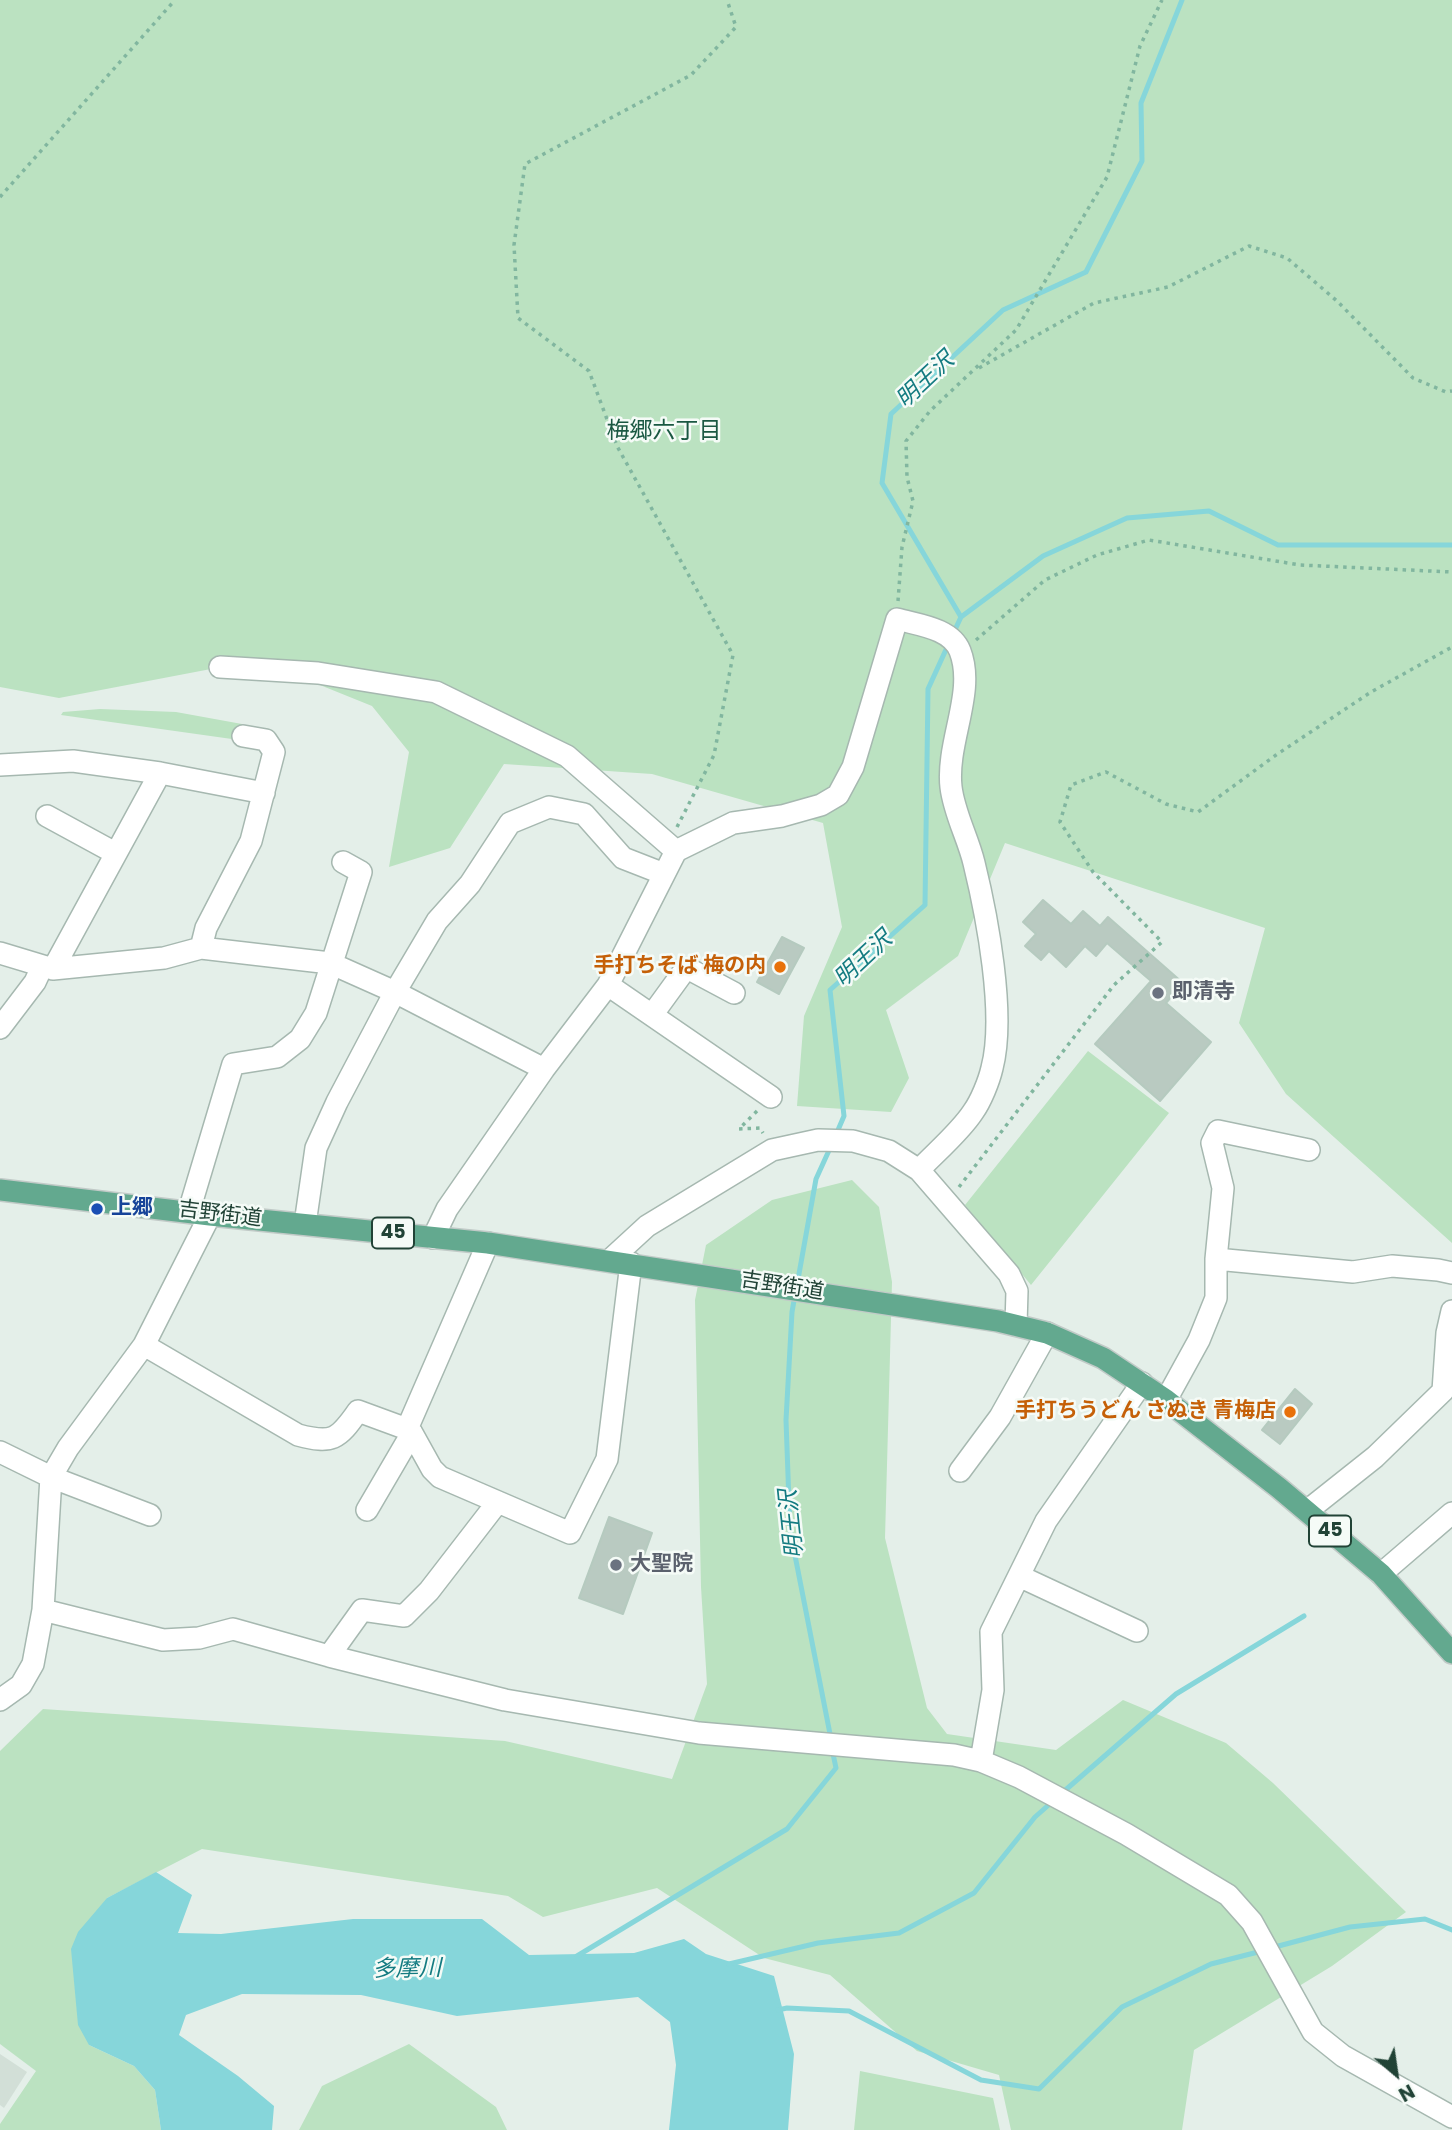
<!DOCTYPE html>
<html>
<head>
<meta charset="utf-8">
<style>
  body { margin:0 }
  #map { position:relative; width:1452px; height:2130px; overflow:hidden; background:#e4efe9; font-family:Poppins,sans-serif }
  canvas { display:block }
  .north { position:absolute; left:1361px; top:2039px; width:70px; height:70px; -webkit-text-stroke:5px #f5fbf7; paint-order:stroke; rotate:151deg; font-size:19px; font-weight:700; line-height:28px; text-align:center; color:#214336 }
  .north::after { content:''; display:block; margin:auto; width:24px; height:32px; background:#214336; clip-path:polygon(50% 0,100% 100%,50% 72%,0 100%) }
</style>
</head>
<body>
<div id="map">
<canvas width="1452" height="2130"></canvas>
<div class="north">N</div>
</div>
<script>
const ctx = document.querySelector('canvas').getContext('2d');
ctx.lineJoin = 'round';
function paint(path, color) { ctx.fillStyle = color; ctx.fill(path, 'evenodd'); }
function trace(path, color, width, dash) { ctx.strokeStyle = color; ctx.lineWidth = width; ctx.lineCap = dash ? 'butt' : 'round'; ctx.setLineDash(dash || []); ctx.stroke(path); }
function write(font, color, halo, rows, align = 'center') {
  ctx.font = font + ' Poppins,"Noto Sans JP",sans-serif'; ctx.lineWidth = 5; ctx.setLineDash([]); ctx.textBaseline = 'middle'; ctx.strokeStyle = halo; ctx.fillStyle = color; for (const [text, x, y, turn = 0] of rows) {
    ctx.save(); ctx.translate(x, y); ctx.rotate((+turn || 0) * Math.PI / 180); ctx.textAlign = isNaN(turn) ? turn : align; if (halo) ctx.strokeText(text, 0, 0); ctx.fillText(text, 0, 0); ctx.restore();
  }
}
paint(new Path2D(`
  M0,2054L27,2072L4,2108L0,2105Z`), '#d2dfd7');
paint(new Path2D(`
  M0,0H1452V1243L1286,1094L1239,1023L1265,928L1005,843L958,956L886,1010L909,1078L891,1112L797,1106L804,1016L842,927L823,823L652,774L504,764L450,848L389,867L409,752L372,706L258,660L59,698L0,687Z
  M100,709L176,712L242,724L239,740L61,715L63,712Z
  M1088,1051L1169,1113L1031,1285L965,1205Z
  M852,1180L879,1207L892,1282L885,1538L927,1708L947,1734L1056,1750L1123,1700L1226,1743L1273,1783L1406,1912L1332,1966L1194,2050L1182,2130H1011L999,2075L917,2051L830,1975L764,1958L657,1888L543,1917L508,1896L202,1849L107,1898L89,2045L134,2066L155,2090L161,2130H0V2124L36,2071L0,2044V1751L43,1709L505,1741L672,1779L707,1684L701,1587L695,1300L706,1245L772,1200Z
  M409,2044L496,2107L507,2130H299L322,2086Z
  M860,2071L993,2098L1000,2130H854Z`), '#bbe2c1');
paint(new Path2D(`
  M156,1872L192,1895L178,1933L221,1934L353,1919H482L529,1955L634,1953L684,1939L706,1954L774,1976L794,2054L788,2130H669L676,2065L670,2022L638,1997L457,2016L361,1995L242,1994L186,2015L179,2035L238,2076L274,2106L272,2130H161L155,2090L134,2066L89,2045L78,2025L71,1949L78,1932L107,1898Z`), '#86d6da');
trace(new Path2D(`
  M961,617L1043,556L1127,518L1209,511L1278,545H1452
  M953,634L961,617L882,483L891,414L1003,310L1086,272L1142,161L1141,103L1182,0
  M835,1137L844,1116L830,990L925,905L928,689L949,643
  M797,1285L816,1179L831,1146
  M795,1295L792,1312L786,1420L790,1530L831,1739
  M1062,1793L1176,1694L1304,1616
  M1271,1948L1350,1927L1425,1919L1452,1930
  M577,1956L787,1829L836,1768L832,1749
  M729,1964L818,1943L899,1933L974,1893L1035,1817L1052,1802
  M778,2010L787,2008L849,2011L981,2080L1039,2089L1122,2007L1211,1964L1262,1951`), '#86d6da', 5);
const building = new Path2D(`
  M1043,900L1071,924L1083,911L1100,926L1108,917L1183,983L1166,1003L1211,1042L1160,1101L1095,1044L1151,981L1107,943L1096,956L1085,946L1066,967L1049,951L1041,960L1025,946L1036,934L1023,922Z
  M782,937L804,948L779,994L757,982Z
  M1295,1389L1312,1404L1280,1444L1262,1430Z
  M609,1517L652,1533L623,1614L579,1598Z`);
paint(building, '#b9cac1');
trace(building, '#b5cabf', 2);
const minor = new Path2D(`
  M220,667L318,673L436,692L567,756L676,851
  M0,765L73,761L160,773L264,793
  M47,816L115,853
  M201,948L206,928L251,841L274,752L266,740L243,736
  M0,953L53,969L164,958L201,948L330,963L395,992L544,1069
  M53,969L160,773
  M608,985L771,1097
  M652,1015L684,971L689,969L734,993
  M0,1028L35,982L42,967
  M189,1211L233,1064L277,1057L300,1039L316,1013L361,872L343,862
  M305,1224L316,1148L337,1102L395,992L437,921L470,884L510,823L549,807L584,814L623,858L664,874
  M433,1238L447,1209L544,1069L608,985L676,851L733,823L782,816L821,805L838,795L853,767L897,619C918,625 951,628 960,651C976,692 946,742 951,787C954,813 968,838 974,863C987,916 1006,1015 992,1068C989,1081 981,1101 973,1112C960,1132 936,1152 919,1170
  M1216,1259L1223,1188L1212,1143L1218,1131L1309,1150
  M610,1260L647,1226L772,1150L818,1140L853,1141L889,1151L919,1170L1009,1274L1017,1291L1016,1325
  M144,1345L298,1435C332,1444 338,1440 358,1411L407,1429L412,1433L432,1469L440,1477L570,1533L607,1459L631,1263
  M1166,1400L1199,1340L1216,1298V1259L1353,1272L1392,1266L1438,1270L1452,1273
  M407,1429L488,1243
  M0,1452L51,1477L150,1515
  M960,1471L1000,1417L1047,1333
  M367,1510L412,1433
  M1307,1511L1375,1457L1443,1391L1447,1333L1452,1311
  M1381,1574L1452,1513
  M1019,1576L1137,1631
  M43,1610L163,1640L199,1638L233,1629L329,1656L505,1700L699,1733L954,1755L981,1761L1019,1777L1126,1834L1228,1895L1252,1922L1313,2032L1343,2056L1452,2117
  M329,1656L362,1610L404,1616L429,1591L497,1503
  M0,1700L21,1685L33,1664L43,1610L51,1477L68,1448L144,1345L210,1215
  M981,1761L993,1690L991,1632L1046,1521L1142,1383`);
const major = new Path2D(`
  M0,1190L210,1215L488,1243L998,1321L1047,1333L1103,1358L1166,1400L1279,1488L1381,1574L1452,1653`);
trace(minor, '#a6b8b0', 24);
trace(major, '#c1cac7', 24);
trace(new Path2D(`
  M0,197L175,0
  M979,368L1094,303L1168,287L1249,246L1287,258L1337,301L1413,378L1446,392L1452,391
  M898,601L902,547L913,501L907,477L906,441L930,411L1016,330L1107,177L1140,46L1162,0
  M976,640L1045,580L1097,555L1149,540L1300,565L1452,572
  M677,827L714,755L733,655L617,446L589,371L518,318L514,245L525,164L691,75L736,27L727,0
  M757,1111L739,1129L760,1128L763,1133
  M959,1187L1114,985L1162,942L1093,872L1060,822L1071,785L1106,772L1166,804L1198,812L1276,755L1371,692L1452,647`), '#81b69f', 3.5, [3.5, 5]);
trace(minor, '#fff', 21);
trace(major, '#63a98f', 21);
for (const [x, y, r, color] of [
  [780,967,7,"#e8710a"],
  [1158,993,7,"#6b7280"],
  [97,1209,7,"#1a4fb4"],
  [1290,1412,7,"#e8710a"],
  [616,1565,7,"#6b7280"]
]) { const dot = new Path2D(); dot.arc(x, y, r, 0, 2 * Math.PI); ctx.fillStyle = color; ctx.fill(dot); trace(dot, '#f5fbf7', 2.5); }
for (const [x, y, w] of [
  [393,1233,42],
  [1330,1531,42]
]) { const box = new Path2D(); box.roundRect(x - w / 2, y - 15.5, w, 31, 5); ctx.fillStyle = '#f5fbf7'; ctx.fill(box); trace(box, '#214336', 2); }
write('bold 19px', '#214336', null, [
  ["45",393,1233],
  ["45",1330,1531]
]);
write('bold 21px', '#c56008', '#f5fbf7', [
  ["手打ちそば 梅の内",766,967],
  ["手打ちうどん さぬき 青梅店",1276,1412]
], 'right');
write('bold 21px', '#5b616d', '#f5fbf7', [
  ["即清寺",1172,993],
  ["大聖院",630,1565]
], 'left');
write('bold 21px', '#164399', '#f5fbf7', [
  ["上郷",111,1209]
], 'left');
write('21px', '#214336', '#f5fbf7', [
  ["吉野街道",220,1215,7],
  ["吉野街道",782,1287,9]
]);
write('italic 23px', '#137b81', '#f5fbf7', [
  ["明王沢",926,381,-43],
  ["明王沢",864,960,-43],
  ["明王沢",793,1524,-96],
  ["多摩川",407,1970,-1]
]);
write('23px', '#1a5842', '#f5fbf7', [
  ["梅郷六丁目",664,432]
]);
</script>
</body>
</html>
